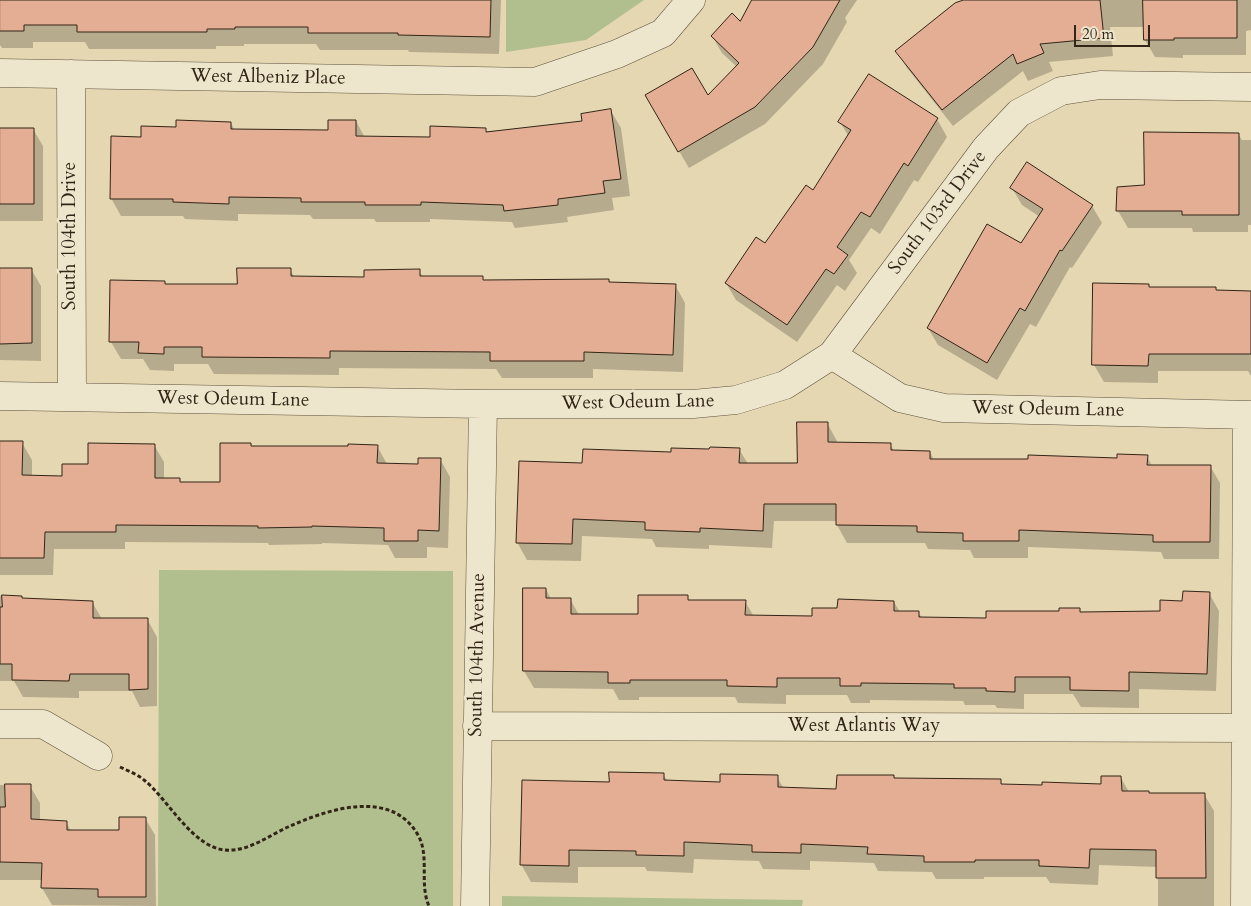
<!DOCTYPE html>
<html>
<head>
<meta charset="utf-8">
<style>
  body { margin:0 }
  #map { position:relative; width:1251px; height:906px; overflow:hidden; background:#e4d7b1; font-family:Cardo,serif }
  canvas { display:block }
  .scale { position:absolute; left:1074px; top:25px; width:76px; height:22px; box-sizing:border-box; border:2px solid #322416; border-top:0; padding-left:6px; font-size:15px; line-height:18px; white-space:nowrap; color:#322416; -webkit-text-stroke:4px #ede5cc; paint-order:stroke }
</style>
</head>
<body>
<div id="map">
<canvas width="1251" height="906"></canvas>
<div class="scale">20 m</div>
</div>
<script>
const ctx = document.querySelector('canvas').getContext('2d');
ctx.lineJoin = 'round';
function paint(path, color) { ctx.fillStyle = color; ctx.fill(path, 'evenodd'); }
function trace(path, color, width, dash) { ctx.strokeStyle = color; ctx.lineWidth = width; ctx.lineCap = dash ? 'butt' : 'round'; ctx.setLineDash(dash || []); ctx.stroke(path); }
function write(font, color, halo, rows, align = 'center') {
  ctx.font = font + ' Cardo,serif'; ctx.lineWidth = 5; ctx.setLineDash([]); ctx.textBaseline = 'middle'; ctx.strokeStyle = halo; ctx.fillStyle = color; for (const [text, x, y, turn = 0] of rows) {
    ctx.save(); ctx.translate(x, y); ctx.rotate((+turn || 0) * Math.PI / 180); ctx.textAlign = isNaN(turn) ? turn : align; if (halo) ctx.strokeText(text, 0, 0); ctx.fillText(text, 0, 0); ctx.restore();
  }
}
paint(new Path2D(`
  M506,0H644L586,40L506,52Z
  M159,570L453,571V906H158Z
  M502,896L803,900L802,906H502Z`), '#b1bf8e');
paint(new Path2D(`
  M0,0H501L499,54L409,52L408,50H320L316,44H244V46H216V49H89L85,42H33V48H2L0,45Z
  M754,0H857L845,18L847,22L823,64L765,124L689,168L647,96L708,97L737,67L722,53L712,36L740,23Z
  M967,0H1251V30L1246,31V55H1183V58L1155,57L1145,40V27H1110L1113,56L1049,62L1053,71L1028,81L1023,71L953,126L907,68L897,51Z
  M611,111L621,128L630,196L612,198L614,210L567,217L568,222L515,228L512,222L430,219V222H376L374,219H313L310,215L238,214V221L185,219L183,216H121L111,198L142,138L177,128L231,123L235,131H329L356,121L365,138H431L485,129L487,133L584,123Z
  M937,119L947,137L918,182L914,180L880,234L871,228L849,260L857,273L845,291L837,285L797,342L736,300L726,283L766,245L813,191L849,137L840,122Z
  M0,129H33L43,146V221H0Z
  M1238,134L1242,140H1251V225H1248V232H1193L1192,228H1128L1118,211L1146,186Z
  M1012,188L1092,206L1102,223L1072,268L1070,267L1036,327L1030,324L997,380L938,345L928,328L1021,245L1040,217L1022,205Z
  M0,269H31L41,286V361L0,360Z
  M290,270L295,278H365L419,271L423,277L482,278L484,281H609L610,284L675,285L685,303L683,372L593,369V378H502L496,369L339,368V375L214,374L208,364H174V371L150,370L143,359H121L111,342L164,282L166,285H238Z
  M1094,285H1148L1150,288H1215L1217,291L1251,292V376L1248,371H1158V383L1104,382L1094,365Z
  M827,423L837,441V444H890L894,451L930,452L934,460L1118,459L1147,456L1152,466H1210L1220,483L1219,559H1164L1161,552L1028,547V558H974L970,550L928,549L925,543H847L837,525V521H774L772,548L709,545V549L656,547L652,539L582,536L581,561L527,560L517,542L584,464L672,453L739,449L748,464H798Z
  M0,442L22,443L32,460V476L64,477L89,465L154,445L164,462V479H179L181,483H221L251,447L377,446L387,464L419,466L440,459L450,477L448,548L427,547V558H395L388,545L322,543V544L269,545L268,543L125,542V549H54L53,575H0Z
  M546,589L551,599H570L579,615H639L687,597L690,601H745L754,617H813L839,609L894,602L900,612H918L922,618L988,619L1060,613L1079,609L1081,613L1161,612L1209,593L1219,611L1216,691L1139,689V708L1081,707L1073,694H1024V709L997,708L995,705H965L963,701L870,700V703H851L847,695H786V704L738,703L735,697H639V700H619L613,689L534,688L524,671Z
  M0,596L21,597L23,600L92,602L102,619H147L157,637V706L140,707L132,691H79V698L23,697L14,681H0Z
  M663,774L668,782L722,783L777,777L784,789L837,790L894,777L895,779L1000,780L1003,786L1102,785L1121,778L1129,792H1149L1150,795L1204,794L1214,811V906H1158V867L1099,865L1098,885L1050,883L1046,877H984V879H936L932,872L878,871L874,863L810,861V870L763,869L759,861L694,859L693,873L647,871L645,867H578V883L531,882L521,864L610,783Z
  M0,785L30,786L40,803V821L66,822L71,831H120L145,818L155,835L156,906L52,905L42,888L43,880H0Z`), '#0003');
const building = new Path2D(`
  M0,0H491L490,37L398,35V33H308V27H235V29H207V32H77V25H24V31H0Z
  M752,0H840L813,47L755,107L678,152L645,95L692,68L708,95L739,63L711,36L732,13L740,21Z
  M964,0H1100L1104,38L1040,44L1044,53L1017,64L1013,54L942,110L895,51L955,3Z
  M1143,0H1237V38H1174V40H1144Z
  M869,74L938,118L908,166L904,163L870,217L861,212L837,247L848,255L834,274L826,269L787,325L725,283L756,237L765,243L806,185L813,190L851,130L838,122Z
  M611,109L621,179L603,181L605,193L558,199V205L504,211L503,205L421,202V205H365V202H301V198L229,197V204L173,202V199H110L111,136L141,137V126L176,127V120L231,122V129L328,130V120H356V136L430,137V126L486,128V132L582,121L581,114Z
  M0,128H34V204H0Z
  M1144,132L1239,133V215H1182V211H1116L1117,187L1144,185Z
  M1027,162L1093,205L1062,251L1060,250L1025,311L1020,308L987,363L927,328L987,224L1021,243L1043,209L1010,188Z
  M0,268H32V343L0,344Z
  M237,268H291V276L364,277V270L420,269V276H483V280L609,279V282L676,284L673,355L584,352V361H490V352L330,351V358L202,357V347H164V354L138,353L139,342H109L110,280L165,281V284H237Z
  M1093,283L1149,284V287H1216V290L1251,291V354H1149L1148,366L1092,365Z
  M797,422H828V442L891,443V450L930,451V459H1028V455L1117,458V454L1148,455L1147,465H1211L1210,542H1153V535L1019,530V541H963V533L917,532V526L836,525V504H764L763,531L700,528V532L645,530V522L573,519L572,544L516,543L519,461L582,463L583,449L671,452V448L709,449L710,447L740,448L739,463H797Z
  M0,441H23L22,475L62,476V464H88V443L155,444V478H180V482H220V443H251V446H348V444L378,445L377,463L418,464V458H441L439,531L418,530V541H384V528L312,526V527L258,528V526L116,525V532H45L44,558H0Z
  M523,588H546V598H571V614H638V595H688V600H746L745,615L812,616V608H837L838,599L894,601V611H919V617L986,618V611H1059V608H1080V612L1160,611V600L1182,601L1183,591L1210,592L1207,674L1129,672V691L1070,690V677H1015V692L986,691V688H954V684L861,683V686H840V678H777V687L727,686V680H630V683H608V672L523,671Z
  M2,595L22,596V598L93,601V618H148V689L129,690V674H70L69,681L12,680V664H0V607H2Z
  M609,772L664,773V780L720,782V774L778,775V787L836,789L837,775H894V778L1001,779V784L1042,785V782L1101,784V776H1121L1122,791H1149V793H1205L1206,878H1156V850L1090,849L1089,868L1039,866V860H975V862H924V856L867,854L868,847L801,844V853L752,852V845L684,842V856L636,855V851L569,850V866L520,865L522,780L609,782Z
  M5,784H31V819L67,821V830H119V817H146V897H98V889L41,888L42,863L0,862V807H5Z`);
paint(building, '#e3ae93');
trace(building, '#322416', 1);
const minor = new Path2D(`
  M0,73L535,82L617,54L663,33L691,0
  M71,74L72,397
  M832,355L900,398L944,408L1251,415
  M0,396L483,404H693L736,400L785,385L832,355L986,148L1019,113L1061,91L1100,85L1251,87
  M0,724H43L98,756
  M477,726L1251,728
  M475,906L483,404
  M1245,906L1247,415`);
trace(minor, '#5e513d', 29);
trace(new Path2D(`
  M120,767C128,771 137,774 144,780C168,799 192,847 225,850C248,852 268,836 288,827C328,809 391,788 418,835C430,856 419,884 429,906`), '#322416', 3, [4, 2.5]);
trace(minor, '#ede5cc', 28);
write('19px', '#322416', '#ede5cc', [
  ["West Albeniz Place",268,78,1],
  ["South 103rd Drive",938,213,-53],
  ["South 104th Drive",71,236,-90],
  ["West Odeum Lane",233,400,1],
  ["West Odeum Lane",638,403,-1],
  ["West Odeum Lane",1048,410,1],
  ["South 104th Avenue",478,655,-89],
  ["West Atlantis Way",864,727]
]);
</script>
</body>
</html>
